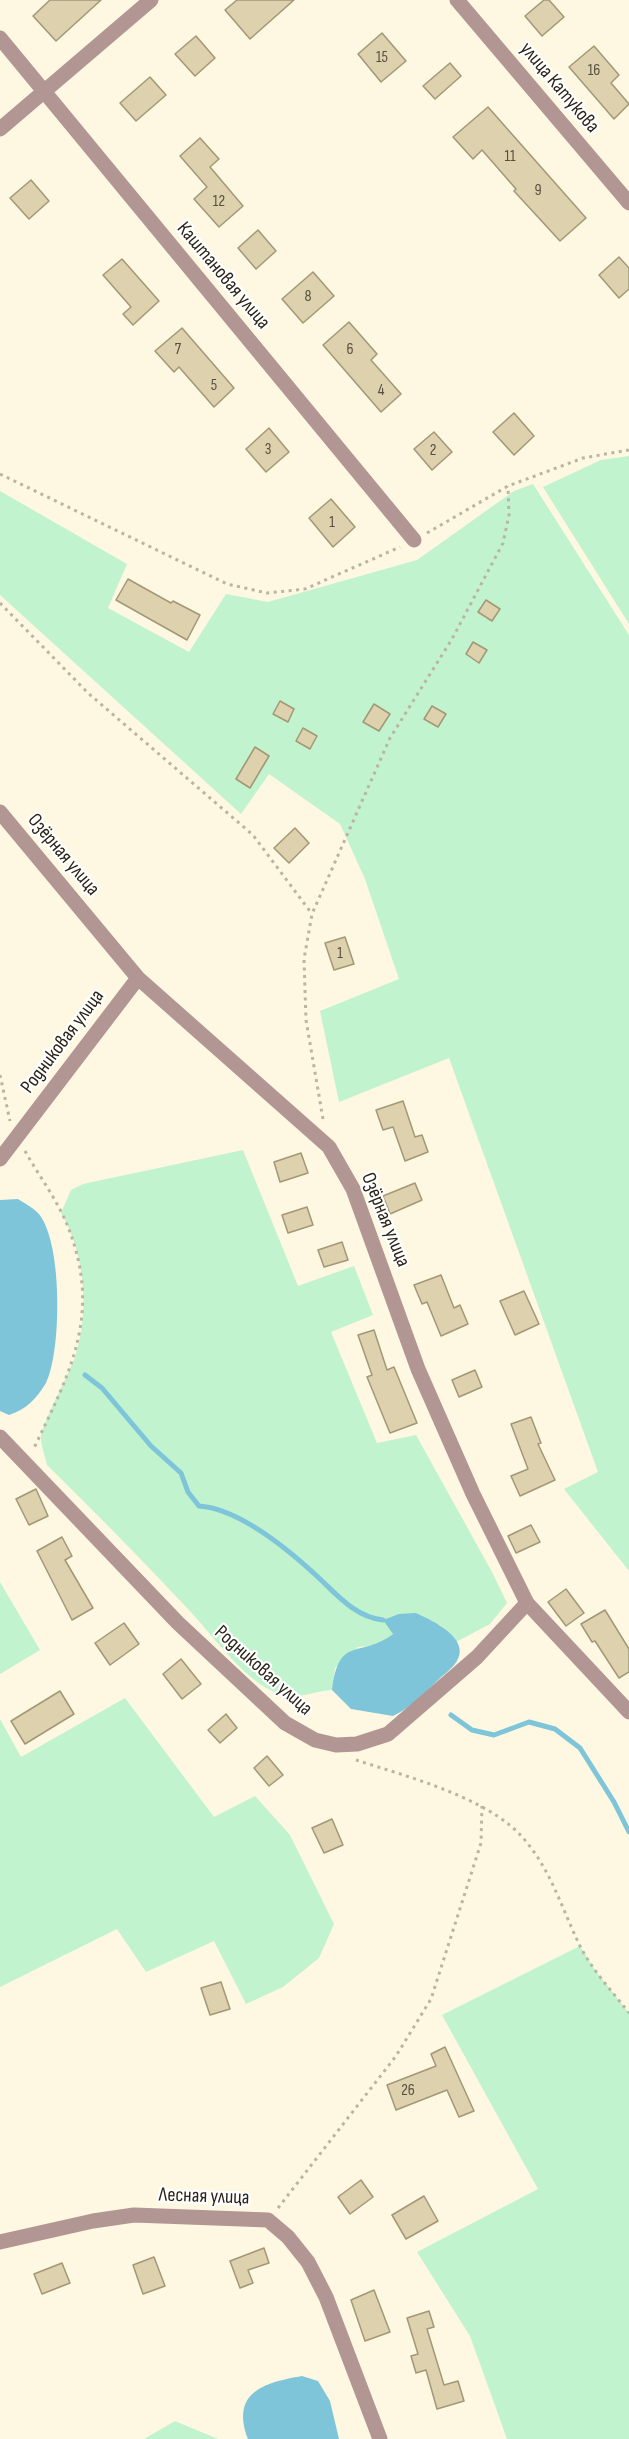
<!DOCTYPE html>
<html>
<head>
<meta charset="utf-8">
<style>
  body { margin:0 }
  canvas { display:block; background:#fef7e1 }
</style>
</head>
<body>
<canvas width="629" height="2439"></canvas>
<script>
const ctx = document.querySelector('canvas').getContext('2d');
ctx.lineJoin = 'round';
function paint(path, color) { ctx.fillStyle = color; ctx.fill(path, 'evenodd'); }
function trace(path, color, width, dash) { ctx.strokeStyle = color; ctx.lineWidth = width; ctx.lineCap = dash ? 'butt' : 'round'; ctx.setLineDash(dash || []); ctx.stroke(path); }
function write(font, color, halo, rows, align = 'center') {
  ctx.font = font + ' "Sofia Sans Condensed",sans-serif'; ctx.lineWidth = 4.5; ctx.setLineDash([]); ctx.textBaseline = 'middle'; ctx.strokeStyle = halo; ctx.fillStyle = color; for (const [text, x, y, turn = 0] of rows) {
    ctx.save(); ctx.translate(x, y); ctx.rotate((+turn || 0) * Math.PI / 180); ctx.textAlign = isNaN(turn) ? turn : align; if (halo) ctx.strokeText(text, 0, 0); ctx.fillText(text, 0, 0); ctx.restore();
  }
}
paint(new Path2D(`
  M629,456V624L543,487L601,460Z
  M533,484L629,635V1571L564,1489L598,1472L449,1058L339,1102L320,1011L399,979L365,879L340,824L269,774L241,814L0,595V491L127,564L108,608L189,652L226,594L268,602L417,560L514,491Z
  M243,1150L298,1286L354,1266L373,1315L331,1332L377,1443L416,1435L492,1572L507,1603L490,1624L456,1642L440,1625L384,1620L393,1634L379,1645L358,1647L335,1668L332,1690C314,1691 301,1699 283,1695C247,1686 213,1635 188,1609C142,1560 95,1512 47,1465C45,1456 41,1446 41,1437C40,1428 70,1372 75,1357C90,1311 85,1254 61,1213L71,1190L83,1184Z
  M0,1582L40,1650L0,1674Z
  M125,1698L214,1817L255,1796L290,1835L334,1924L319,1958L283,1987L246,2004L214,1941L146,1972L117,1929L0,1987V1719L21,1757Z
  M580,1946L595,1970L629,2013V2439H507L470,2336L417,2252L538,2189L442,2015Z
  M175,2421L218,2439H144Z`), '#c1f3cf');
paint(new Path2D(`
  M18,1199C24,1203 32,1207 37,1212C63,1237 62,1352 46,1383C36,1399 27,1409 9,1415L0,1411V1200Z
  M416,1613C431,1620 471,1638 457,1661C453,1668 443,1675 437,1681C424,1694 410,1708 393,1716L351,1709L332,1690C339,1634 360,1659 393,1634L383,1620L399,1614Z
  M302,2376L318,2381L330,2401L339,2439H248C231,2393 262,2383 302,2376Z`), '#7fc5da');
trace(new Path2D(`
  M85,1375L102,1388L151,1446L181,1473L188,1492L199,1506C241,1509 290,1551 319,1578C338,1596 356,1617 383,1620
  M451,1715L472,1730L494,1735L529,1722L555,1729L580,1748L614,1802L629,1832`), '#7fc5da', 5);
const building = new Path2D(`
  M50,0H101L56,41L33,16Z
  M237,0H294L250,39L225,10Z
  M544,0H549L564,17L542,36L525,16Z
  M382,33L406,61L381,82L358,54Z
  M196,36L215,58L195,76L175,54Z
  M594,46L619,75L611,83L629,104L614,119L569,67Z
  M450,63L461,76L435,99L423,86Z
  M150,77L166,95L136,121L120,103Z
  M488,107L586,218L560,241L514,191L516,189L482,150L473,159L453,137Z
  M200,138L219,159L210,167L243,206L219,227L194,199L207,187L180,156Z
  M31,180L49,201L29,219L10,198Z
  M258,230L276,251L256,269L238,248Z
  M619,257L629,268V289L619,298L599,275Z
  M122,259L159,301L133,325L123,314L131,307L103,275Z
  M313,272L334,296L303,323L282,299Z
  M349,322L377,354L371,360L401,394L381,412L323,345Z
  M182,328L234,388L214,407L179,367L174,372L155,351Z
  M514,413L534,436L514,455L493,432Z
  M269,428L289,452L266,472L246,449Z
  M434,432L452,452L432,470L414,449Z
  M331,499L355,527L333,547L309,518Z
  M128,579L171,603L173,601L200,615L187,640L116,600Z
  M486,600L500,609L492,621L478,612Z
  M473,642L487,650L479,663L466,654Z
  M280,701L294,709L288,722L273,714Z
  M374,704L390,714L379,731L363,722Z
  M432,706L446,714L438,727L424,719Z
  M303,728L317,736L310,749L296,741Z
  M255,747L269,756L250,788L236,779Z
  M295,828L309,843L289,863L274,848Z
  M345,937L354,964L334,970L325,943Z
  M403,1101L415,1137L422,1135L428,1152L405,1161L393,1127L383,1130L376,1110Z
  M301,1153L308,1173L280,1182L274,1162Z
  M415,1183L422,1200L390,1214L383,1196Z
  M307,1207L313,1225L288,1233L282,1215Z
  M342,1242L348,1260L324,1267L318,1250Z
  M441,1275L454,1308L460,1305L468,1324L441,1336L427,1302L422,1304L414,1285Z
  M524,1291L539,1324L515,1335L500,1301Z
  M374,1330L387,1370L394,1367L417,1423L390,1433L367,1377L372,1375L358,1335Z
  M475,1370L482,1387L459,1397L452,1380Z
  M531,1417L541,1443L538,1444L555,1480L520,1496L511,1476L528,1469L511,1424Z
  M36,1489L48,1516L29,1525L16,1499Z
  M531,1525L540,1542L516,1553L508,1536Z
  M62,1537L72,1556L65,1560L93,1608L72,1620L37,1551Z
  M566,1589L584,1613L566,1626L548,1602Z
  M605,1610L629,1649V1672L619,1678L595,1641L592,1642L581,1624Z
  M124,1623L139,1644L110,1665L95,1643Z
  M181,1659L201,1684L182,1699L163,1674Z
  M60,1691L74,1714L25,1744L11,1721Z
  M226,1714L237,1728L220,1743L208,1730Z
  M267,1756L283,1775L269,1786L254,1768Z
  M332,1819L343,1845L324,1853L312,1828Z
  M221,1982L230,2009L210,2015L201,1988Z
  M445,2047L474,2111L459,2117L447,2090L396,2110L387,2085L436,2066L431,2054Z
  M361,2180L373,2197L350,2214L338,2197Z
  M424,2196L438,2221L406,2239L392,2215Z
  M264,2248L269,2263L248,2270L253,2283L240,2288L230,2261Z
  M154,2257L165,2286L143,2294L133,2265Z
  M62,2263L70,2283L42,2294L34,2274Z
  M374,2290L390,2332L365,2341L351,2300Z
  M429,2311L434,2327L427,2329L444,2385L458,2381L464,2401L437,2409L426,2370L416,2373L411,2356L418,2354L407,2318Z`);
paint(building, '#ddd1ae');
trace(building, '#a39876', 1.5);
trace(new Path2D(`
  M0,474L227,584L267,593L305,589L400,547
  M427,533L508,486L583,458L629,450
  M0,603L88,693L253,835L312,914
  M0,1075L10,1121
  M323,1119L306,1020L304,959L312,914L390,738L452,639L503,543L509,515L508,486
  M25,1151C39,1176 58,1201 68,1227C102,1313 71,1371 34,1448
  M356,1760C406,1776 473,1794 512,1827C548,1859 560,1905 580,1946C592,1970 612,1991 629,2013
  M278,2208L396,2056L431,1999L481,1843L482,1806`), '#bab4a1', 3, [3, 4.5]);
trace(new Path2D(`
  M457,0L629,203
  M0,38L414,540
  M0,129L151,0
  M0,812L138,978L329,1147L353,1189L418,1369L473,1494L527,1603L629,1712
  M0,1159L138,978
  M0,1437L178,1623L285,1723L315,1740L336,1745L357,1744L388,1734L477,1657L527,1603
  M0,2242L93,2221L134,2215L268,2220L288,2237L308,2262L326,2297L380,2439`), '#b29693', 15);
write('16px', '#57503e', null, [
  ["15",382,58],
  ["16",594,71],
  ["11",510,157],
  ["9",538,191],
  ["12",219,202],
  ["8",308,297],
  ["7",178,350],
  ["6",350,350],
  ["5",214,386],
  ["4",381,391],
  ["3",268,450],
  ["2",433,451],
  ["1",332,523],
  ["1",340,954],
  ["26",408,2091]
]);
write('20px', '#2a2518', '#fff', [
  ["улица Катукова",559,88,50],
  ["Каштановая улица",223,276,50],
  ["Озёрная улица",63,855,50],
  ["Родниковая улица",63,1042,-53],
  ["Озёрная улица",385,1220,68],
  ["Родниковая улица",263,1671,42],
  ["Лесная улица",204,2197,2]
]);
</script>
</body>
</html>
